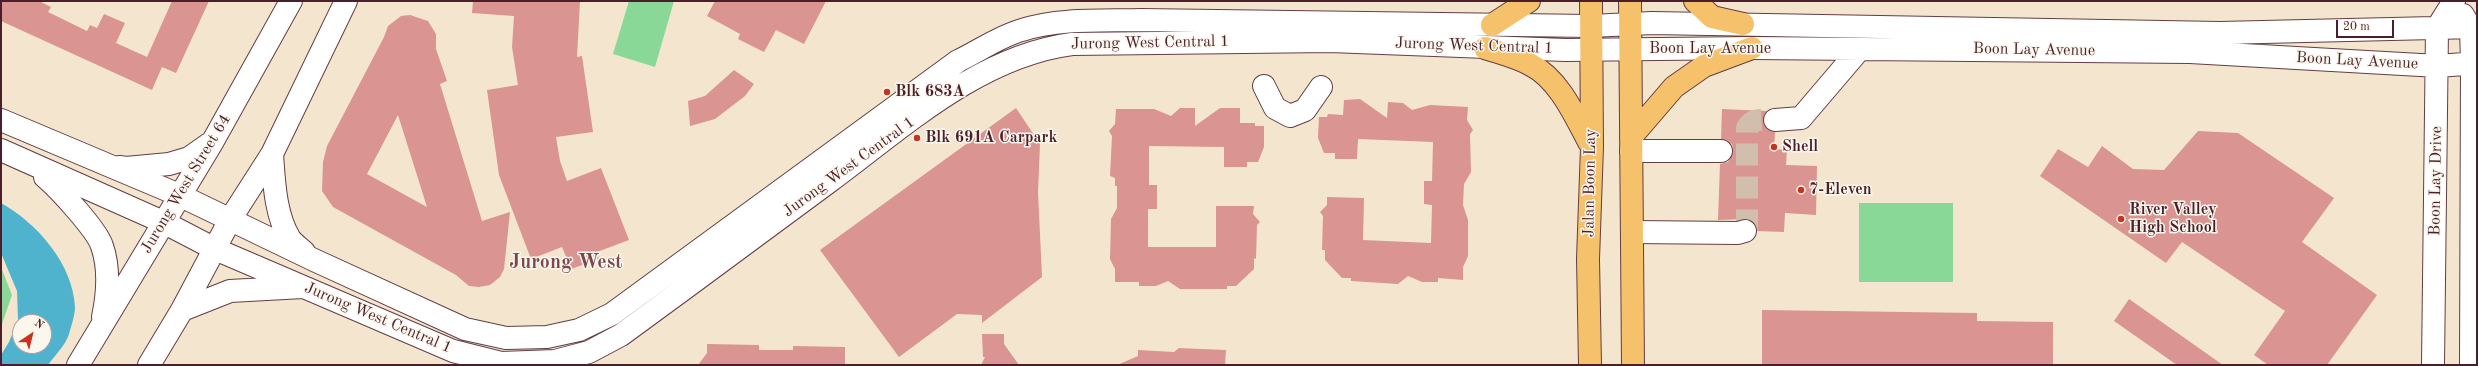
<!DOCTYPE html>
<html>
<head>
<meta charset="utf-8">
<style>
  body { margin:0 }
  #map { position:relative; width:2478px; height:366px; overflow:hidden; background:#f4e6ce; font-family:"Old Standard TT",serif }
  canvas { display:block }
  .frame { position:absolute; inset:0; border:2px solid #4a1f2b; pointer-events:none }
  .north { position:absolute; left:12px; top:314px; width:40px; height:40px; box-sizing:border-box; background:#fbf7ec; border:1px solid #b4a19f; border-radius:50%; rotate:35deg; font-size:11px; font-weight:700; line-height:16px; text-align:center; color:#4a1f2b }
  .north::after { content:''; display:block; margin:auto; width:14px; height:18px; background:#c8321e; clip-path:polygon(50% 0,100% 100%,50% 72%,0 100%) }
  .scale { position:absolute; left:2336px; top:20px; width:58px; height:18px; box-sizing:border-box; border:2px solid #4a1f2b; border-top:0; padding-left:5px; font-size:12px; line-height:14px; white-space:nowrap; color:#4a1f2b; -webkit-text-stroke:3px #fbf7ec; paint-order:stroke }
</style>
</head>
<body>
<div id="map">
<canvas width="2478" height="366"></canvas>
<div class="frame"></div>
<div class="north">N</div>
<div class="scale">20 m</div>
</div>
<script>
const ctx = document.querySelector('canvas').getContext('2d');
ctx.lineJoin = 'round';
function paint(path, color) { ctx.fillStyle = color; ctx.fill(path, 'evenodd'); }
function trace(path, color, width, dash) { ctx.strokeStyle = color; ctx.lineWidth = width; ctx.lineCap = dash ? 'butt' : 'round'; ctx.setLineDash(dash || []); ctx.stroke(path); }
function write(font, color, halo, rows, align = 'center') {
  ctx.font = font + ' "Old Standard TT",serif'; ctx.lineWidth = 3; ctx.setLineDash([]); ctx.textBaseline = 'middle'; ctx.strokeStyle = halo; ctx.fillStyle = color; for (const [text, x, y, turn = 0] of rows) {
    ctx.save(); ctx.translate(x, y); ctx.rotate((+turn || 0) * Math.PI / 180); ctx.textAlign = isNaN(turn) ? turn : align; if (halo) ctx.strokeText(text, 0, 0); ctx.fillText(text, 0, 0); ctx.restore();
  }
}
paint(new Path2D(`
  M629,1H674L655,67L613,54Z
  M1859,203H1953V282H1859Z
  M1,267L12,295L1,327Z`), '#89d897');
paint(new Path2D(`
  M1,203C37,223 73,264 75,307C75,315 71,327 69,334C66,345 54,356 48,365H1V355L9,342L18,320L17,291L1,253ZM20,322H44V346H20Z`), '#4fb3ce');
paint(new Path2D(`
  M1,1H39L51,7L48,12L87,31L90,25L97,28L104,14L125,23L116,43L147,57L172,1H209L176,73L162,67L152,90L1,21Z
  M473,1H580L577,57L582,56L593,132L556,137L560,161L567,181L601,168L629,240L597,252L599,259L571,269L562,247L531,259L499,175L487,90L518,85L512,47L514,16L472,13Z
  M715,1H826L804,44L776,30L764,52L738,39L740,34L707,16Z
  M410,15L428,21L436,34V49L447,81L440,84L482,221L510,212L504,269L500,277L490,285L479,287L469,286L456,275L333,207L322,191L323,162L327,146L384,37L388,26L401,16ZM398,115L427,207L367,174Z
  M734,70L754,84L745,96L715,119L690,126L688,101L705,96Z
  M1360,99L1387,118L1388,102L1403,103L1412,110L1430,105L1468,107L1467,120L1473,130L1470,134L1471,172L1464,184L1463,205L1468,220V256L1463,267V280L1438,278V282H1422L1408,276L1398,284L1351,281V278H1342L1325,260V250H1322L1323,216L1320,212L1327,205V197L1364,198L1363,240L1431,243L1432,205L1424,204V181H1432L1433,142L1358,139L1357,159H1335V153H1324L1318,138L1319,117H1327L1328,114L1343,115L1344,100Z
  M1016,108L1040,144L1038,192L1042,277L982,323V315L957,314L899,357L820,250Z
  M1180,108H1195V126L1220,108H1240V123H1255V126H1264V147L1258,162H1247V167H1224V147L1149,146V185H1157V209H1148V247H1216V206H1254L1253,214L1260,222L1257,225L1256,259L1254,258V269L1236,286H1227V289H1180L1168,281L1156,286H1139V282H1115V269L1110,259L1111,219L1117,208V186H1115V178L1110,176L1112,136L1109,131L1115,124L1116,109H1154L1171,116Z
  M1722,109L1767,111L1763,121L1765,127L1775,132L1774,149L1787,150L1786,165L1817,166L1816,215L1785,213L1784,232L1757,231L1754,222L1748,219L1718,220L1720,164L1728,162L1733,151L1732,144L1721,139Z
  M2198,131L2238,133L2334,198L2302,242L2377,295L2327,365H2268L2254,355L2285,311L2182,242L2166,263L2040,176L2058,149L2088,167L2102,146L2133,169L2164,170Z
  M2129,299L2223,365H2177L2114,321Z
  M1762,310L1977,313V321L2053,322V365H1762Z
  M982,334H1004V344L1019,365H981L985,357H983Z
  M707,344L759,345V350H793V346L845,347V365H698L707,353Z
  M1179,348L1226,350L1225,365H1117L1138,356V350L1174,352Z`), '#da9491');
trace(new Path2D(`
  M1745,231L1747,227V128C1753,117 1764,120 1775,120`), '#d2bead', 22, [22, 11]);
const minor = new Path2D(`
  M2463,15L2471,28L2472,63L2471,365
  M1264,86L1275,108L1290,116L1305,110L1321,87
  M1,120L179,195L314,260L465,329L506,338L547,337L579,330L612,314L958,61C979,51 1000,36 1022,30C1060,18 1102,21 1141,20L1591,26L1652,23L2220,33L2477,27
  M1775,120L1801,118L1859,50
  M1,150L163,222L215,249L453,351L501,363L555,361L589,352L621,335C691,284 761,232 830,181C903,127 979,56 1072,44L1330,41L1565,50L1752,48L2190,52L2438,66L2477,63
  M1631,151H1721
  M272,154C274,181 275,215 290,239C294,244 300,248 304,252
  M119,167L126,168L169,164L189,158L209,144
  M45,177C59,189 97,230 102,246C110,269 108,293 103,317
  M1632,232L1738,233L1745,231
  M182,310L230,291L303,287
  M78,365L213,141L291,1
  M149,365L182,310L231,218L272,154L346,1
  M2433,365L2437,28L2454,1`);
const major = new Path2D(`
  M1630,1L1633,365
  M1695,1L1712,17L1743,24
  M1492,25L1529,1
  M1485,48C1500,53 1517,57 1531,65C1559,79 1575,116 1589,142
  M1631,137L1674,87L1704,66L1752,48
  M1590,365L1588,259L1592,147L1591,1`);
trace(minor, '#643d43', 24);
trace(major, '#643d43', 24);
trace(minor, '#fff', 22);
trace(major, '#f5c16b', 22);
for (const [x, y, r, color] of [
  [887,92,4,"#c8321e"],
  [917,138,4,"#c8321e"],
  [1774,147,4,"#c8321e"],
  [1801,190,4,"#c8321e"],
  [2121,219,4,"#c8321e"]
]) { const dot = new Path2D(); dot.arc(x, y, r, 0, 2 * Math.PI); ctx.fillStyle = color; ctx.fill(dot); trace(dot, '#fbf7ec', 1.5); }
write('16px', '#4a1f2b', '#fbf7ec', [
  ["Jurong West Central 1",1150,43,-1],
  ["Jurong West Central 1",1474,46,2],
  ["Boon Lay Avenue",1710,49],
  ["Boon Lay Avenue",2034,50,1],
  ["Boon Lay Avenue",2357,61,3],
  ["Jurong West Central 1",849,167,-36],
  ["Boon Lay Drive",2436,181,-89],
  ["Jalan Boon Lay",1590,183,-89],
  ["Jurong West Street 64",186,184,-59],
  ["Jurong West Central 1",378,318,23]
]);
write('bold 16px', '#4a1f2b', '#fbf7ec', [
  ["Blk 683A",895,92],
  ["Blk 691A Carpark",925,138],
  ["Shell",1782,147],
  ["7-Eleven",1809,190],
  ["River Valley",2129,210],
  ["High School",2129,228]
], 'left');
write('bold 20px', '#7c484f', '#fbf7ec', [
  ["Jurong West",566,263]
]);
</script>
</body>
</html>
